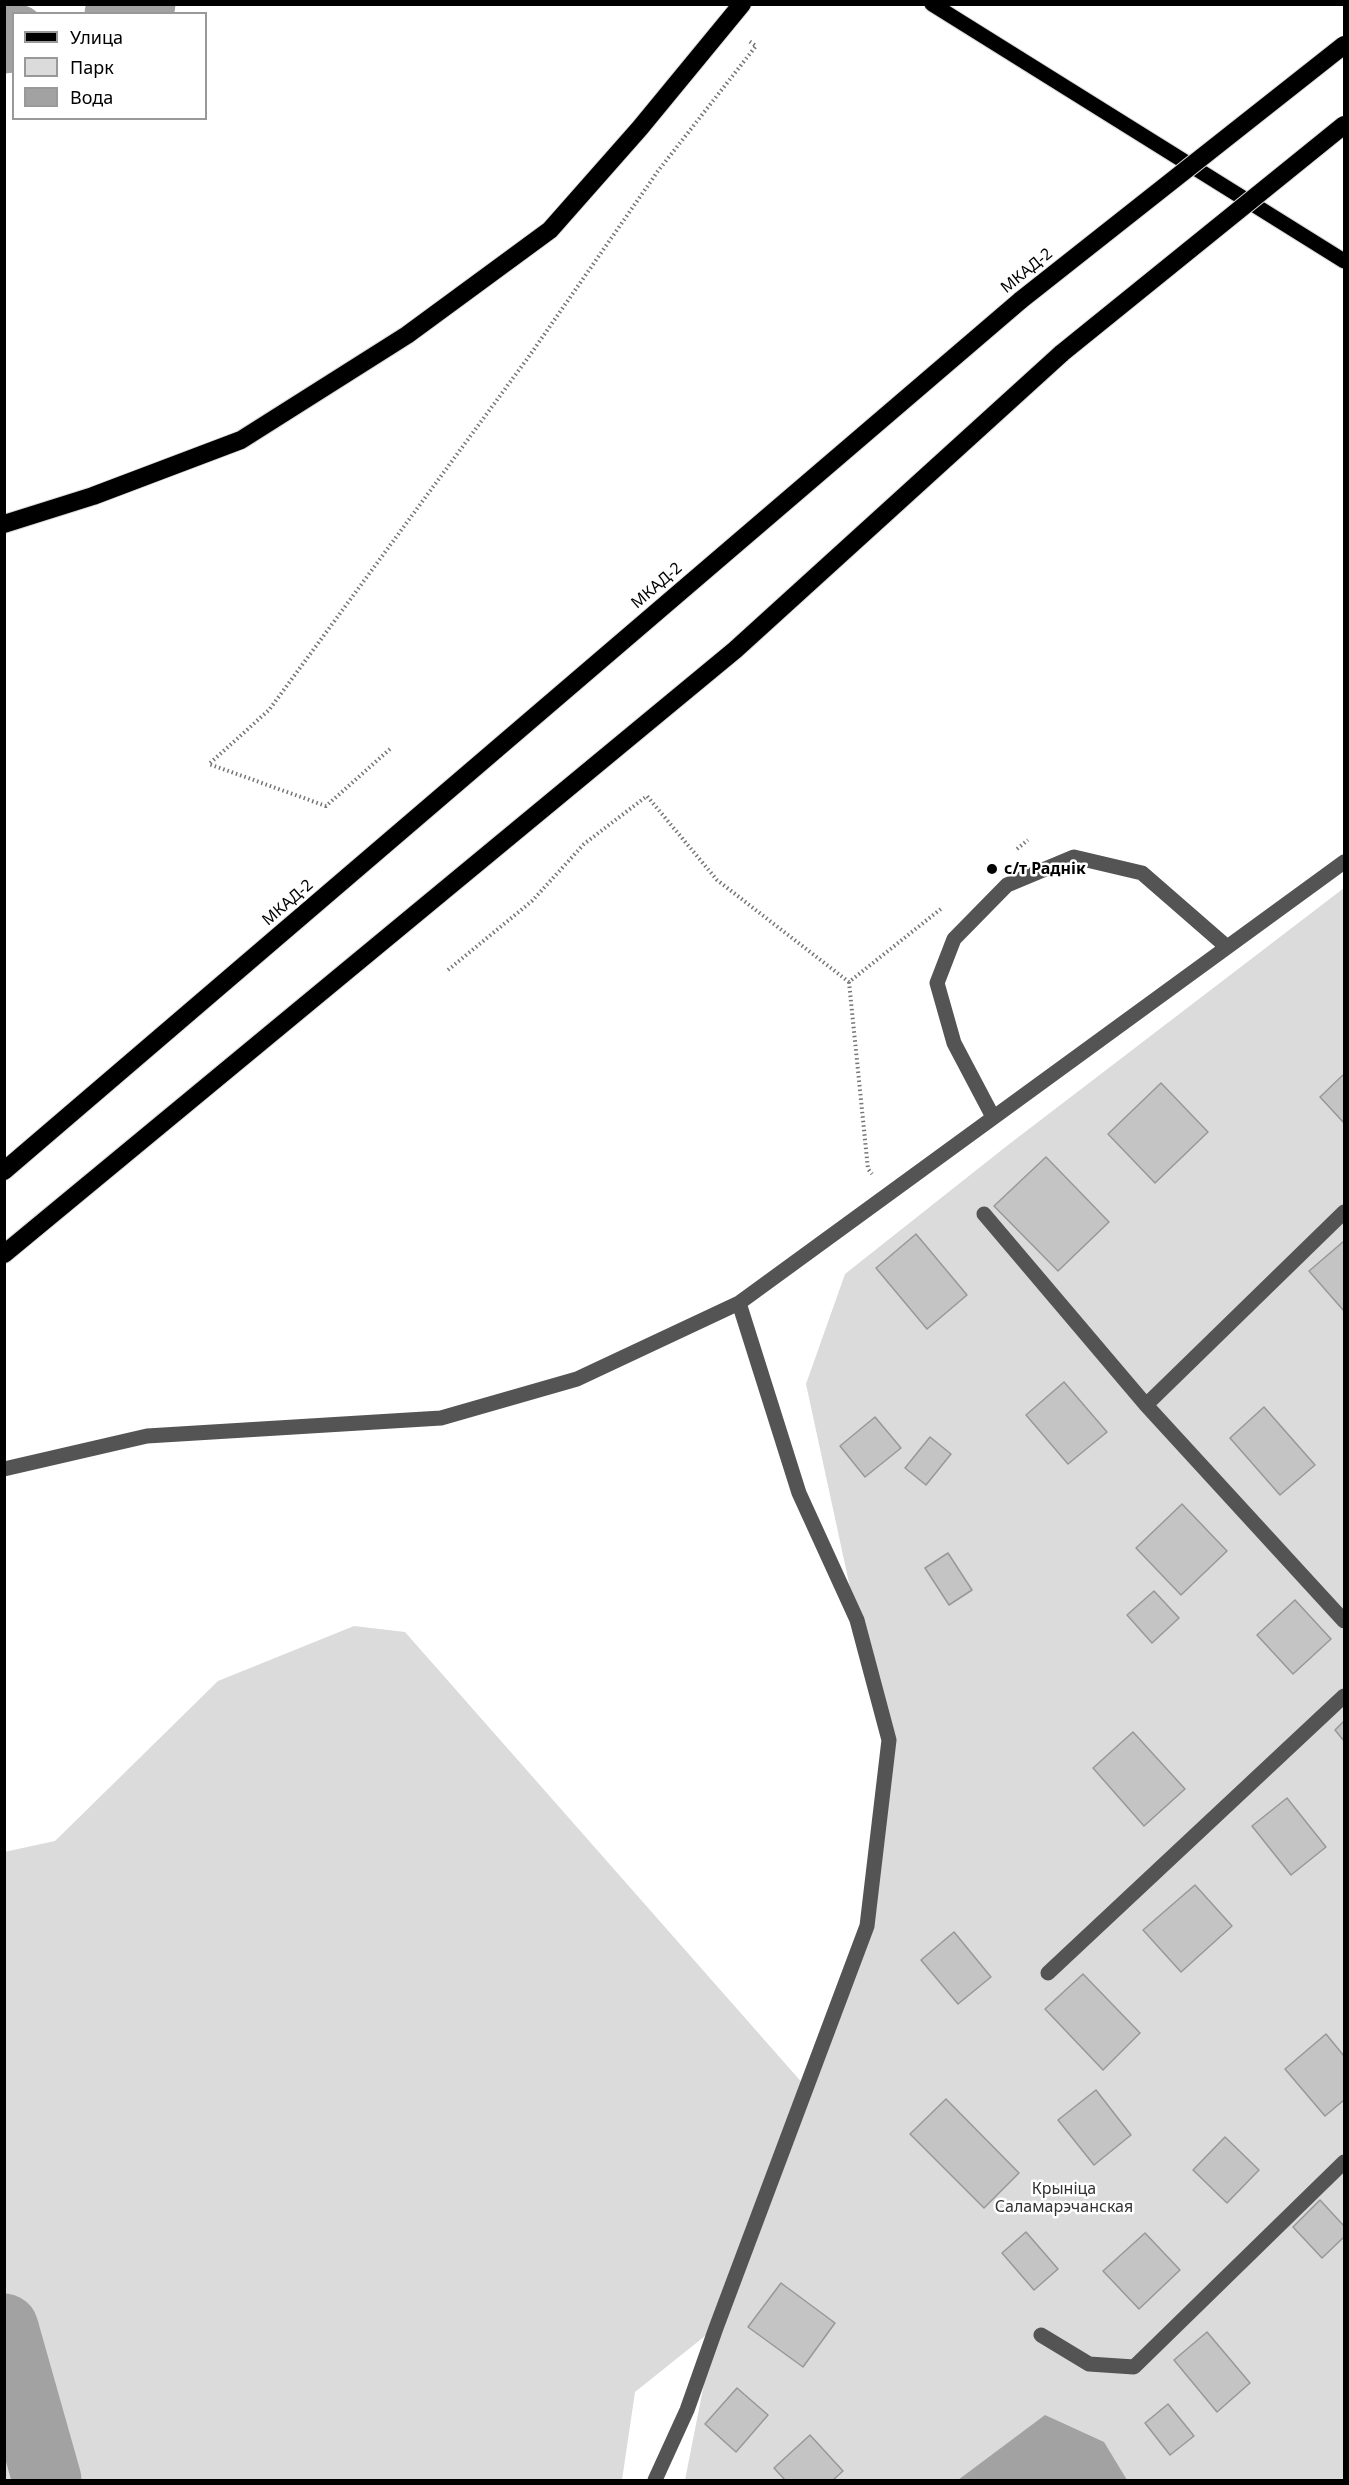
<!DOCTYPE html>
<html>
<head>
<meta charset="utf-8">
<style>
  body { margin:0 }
  #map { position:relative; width:1349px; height:2485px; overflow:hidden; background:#fff; font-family:"Noto Sans",sans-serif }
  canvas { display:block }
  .frame { position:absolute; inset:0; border:6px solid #000; pointer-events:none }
  .legend { position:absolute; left:12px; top:12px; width:195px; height:108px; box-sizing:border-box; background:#fff; border:2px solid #999; margin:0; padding:8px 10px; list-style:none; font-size:18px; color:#000 }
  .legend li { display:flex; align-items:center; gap:12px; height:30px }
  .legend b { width:30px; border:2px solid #999 }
</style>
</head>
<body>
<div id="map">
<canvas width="1349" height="2485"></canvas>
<div class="frame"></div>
<ul class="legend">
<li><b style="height:8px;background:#000"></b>Улица</li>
<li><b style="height:16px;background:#dbdbdb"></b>Парк</li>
<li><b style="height:16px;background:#a2a2a2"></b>Вода</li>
</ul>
</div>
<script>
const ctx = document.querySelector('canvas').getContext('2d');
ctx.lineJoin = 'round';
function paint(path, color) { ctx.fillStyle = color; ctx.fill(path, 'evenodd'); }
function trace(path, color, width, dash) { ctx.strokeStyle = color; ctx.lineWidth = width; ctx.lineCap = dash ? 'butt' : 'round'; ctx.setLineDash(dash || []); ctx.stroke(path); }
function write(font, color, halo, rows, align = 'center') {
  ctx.font = font + ' "Noto Sans",sans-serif'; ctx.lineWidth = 5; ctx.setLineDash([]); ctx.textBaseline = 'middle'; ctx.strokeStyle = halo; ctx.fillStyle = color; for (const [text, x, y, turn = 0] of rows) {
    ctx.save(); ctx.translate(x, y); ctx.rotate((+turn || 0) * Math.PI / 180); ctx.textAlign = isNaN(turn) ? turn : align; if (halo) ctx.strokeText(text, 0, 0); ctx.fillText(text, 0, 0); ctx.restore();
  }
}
paint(new Path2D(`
  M1344,888V2480H685L715,2328L635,2392L622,2480H5L4,1852L55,1841L218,1681L354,1626L405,1632L805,2086L867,1926L889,1740L857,1620L806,1384L845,1274L1008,1145Z`), '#dbdbdb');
paint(new Path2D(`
  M1045,2415L1104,2442L1127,2480H958Z`), '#a2a2a2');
trace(new Path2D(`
  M119,14L141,4
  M4,39L14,38
  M4,2328L47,2480`), '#a2a2a2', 69);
const building = new Path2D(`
  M1344,1074V1123L1320,1097Z
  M1161,1083L1208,1132L1155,1183L1108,1134Z
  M1046,1157L1109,1222L1058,1271L994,1206Z
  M916,1234L967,1295L927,1329L876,1268Z
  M1344,1241V1311L1309,1271Z
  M1064,1382L1107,1432L1068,1464L1026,1415Z
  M1264,1407L1315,1465L1280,1495L1230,1438Z
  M875,1417L901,1448L865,1477L840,1446Z
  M930,1437L951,1454L926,1485L905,1468Z
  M1182,1504L1227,1551L1181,1595L1136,1548Z
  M948,1553L972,1590L949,1605L925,1568Z
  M1154,1591L1179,1618L1152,1643L1127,1615Z
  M1295,1600L1331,1639L1293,1674L1257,1635Z
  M1344,1721V1741L1335,1730Z
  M1133,1732L1185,1789L1144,1826L1093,1768Z
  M1287,1798L1326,1847L1291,1875L1252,1826Z
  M1195,1885L1232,1926L1181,1972L1143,1930Z
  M954,1932L991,1977L958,2004L921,1960Z
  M1083,1974L1140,2033L1103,2070L1045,2009Z
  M1326,2034L1344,2056V2100L1325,2116L1285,2069Z
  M1096,2090L1131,2135L1094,2165L1058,2120Z
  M946,2099L1019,2173L984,2208L910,2134Z
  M1225,2137L1259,2170L1227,2203L1193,2170Z
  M1320,2200L1344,2226V2237L1322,2258L1293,2227Z
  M1026,2232L1058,2269L1034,2290L1002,2253Z
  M1145,2233L1180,2270L1139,2309L1103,2271Z
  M781,2283L835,2323L803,2367L748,2327Z
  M1207,2332L1250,2383L1217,2412L1174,2360Z
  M737,2388L768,2415L736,2452L705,2424Z
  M1168,2404L1194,2436L1170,2455L1145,2423Z
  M810,2435L843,2471L833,2480H785L774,2468Z`);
paint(building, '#c4c4c4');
trace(building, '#989898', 1.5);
const major = new Path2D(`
  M932,4L1344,261`);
const highway = new Path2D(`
  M4,524L93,496L241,440L407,335L550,230L640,128L742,4
  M4,1171L1021,300
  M4,1254L735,650L1062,353`);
trace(major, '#dbdbdb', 17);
trace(highway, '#dbdbdb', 20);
trace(new Path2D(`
  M390,749L326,806L209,764L269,710L530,355L658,171L756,46L749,41
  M1017,849L1028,840
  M448,970L532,901L584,844L647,796L717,880L849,982L942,908
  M849,982L868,1169L872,1174`), '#767676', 4, [1.5, 3]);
trace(new Path2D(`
  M993,1117L954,1043L937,983L954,939L1007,885L1074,857L1142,873L1227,947
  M984,1214L1146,1405L1344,1621
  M1146,1405L1344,1212
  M4,1469L147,1436L441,1418L577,1379L739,1303L1344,862
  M1048,1973L1344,1696
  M1041,2335L1089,2364L1134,2367L1344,2162
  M655,2480L687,2410L716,2328L867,1926L889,1740L857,1620L799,1493L739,1303`), '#545454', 15);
trace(major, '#000', 15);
trace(highway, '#000', 18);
const highwayBridge = new Path2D(`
  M1021,300L1344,45
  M1062,353L1344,125`);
trace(highwayBridge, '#dbdbdb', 20, []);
trace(highwayBridge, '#000', 18);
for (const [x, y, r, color] of [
  [992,869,6,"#000"]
]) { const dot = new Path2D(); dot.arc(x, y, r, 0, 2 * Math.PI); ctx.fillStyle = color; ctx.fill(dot); trace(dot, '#fff', 2); }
write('16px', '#000', '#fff', [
  ["МКАД-2",1027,271,-39],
  ["МКАД-2",657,586,-41],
  ["МКАД-2",288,903,-41]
]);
write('bold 16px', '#000', '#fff', [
  ["с/т Раднік",1004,869]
], 'left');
write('16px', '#323232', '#fff', [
  ["Крыніца",1064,2189],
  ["Саламарэчанская",1064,2207]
]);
</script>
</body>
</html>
